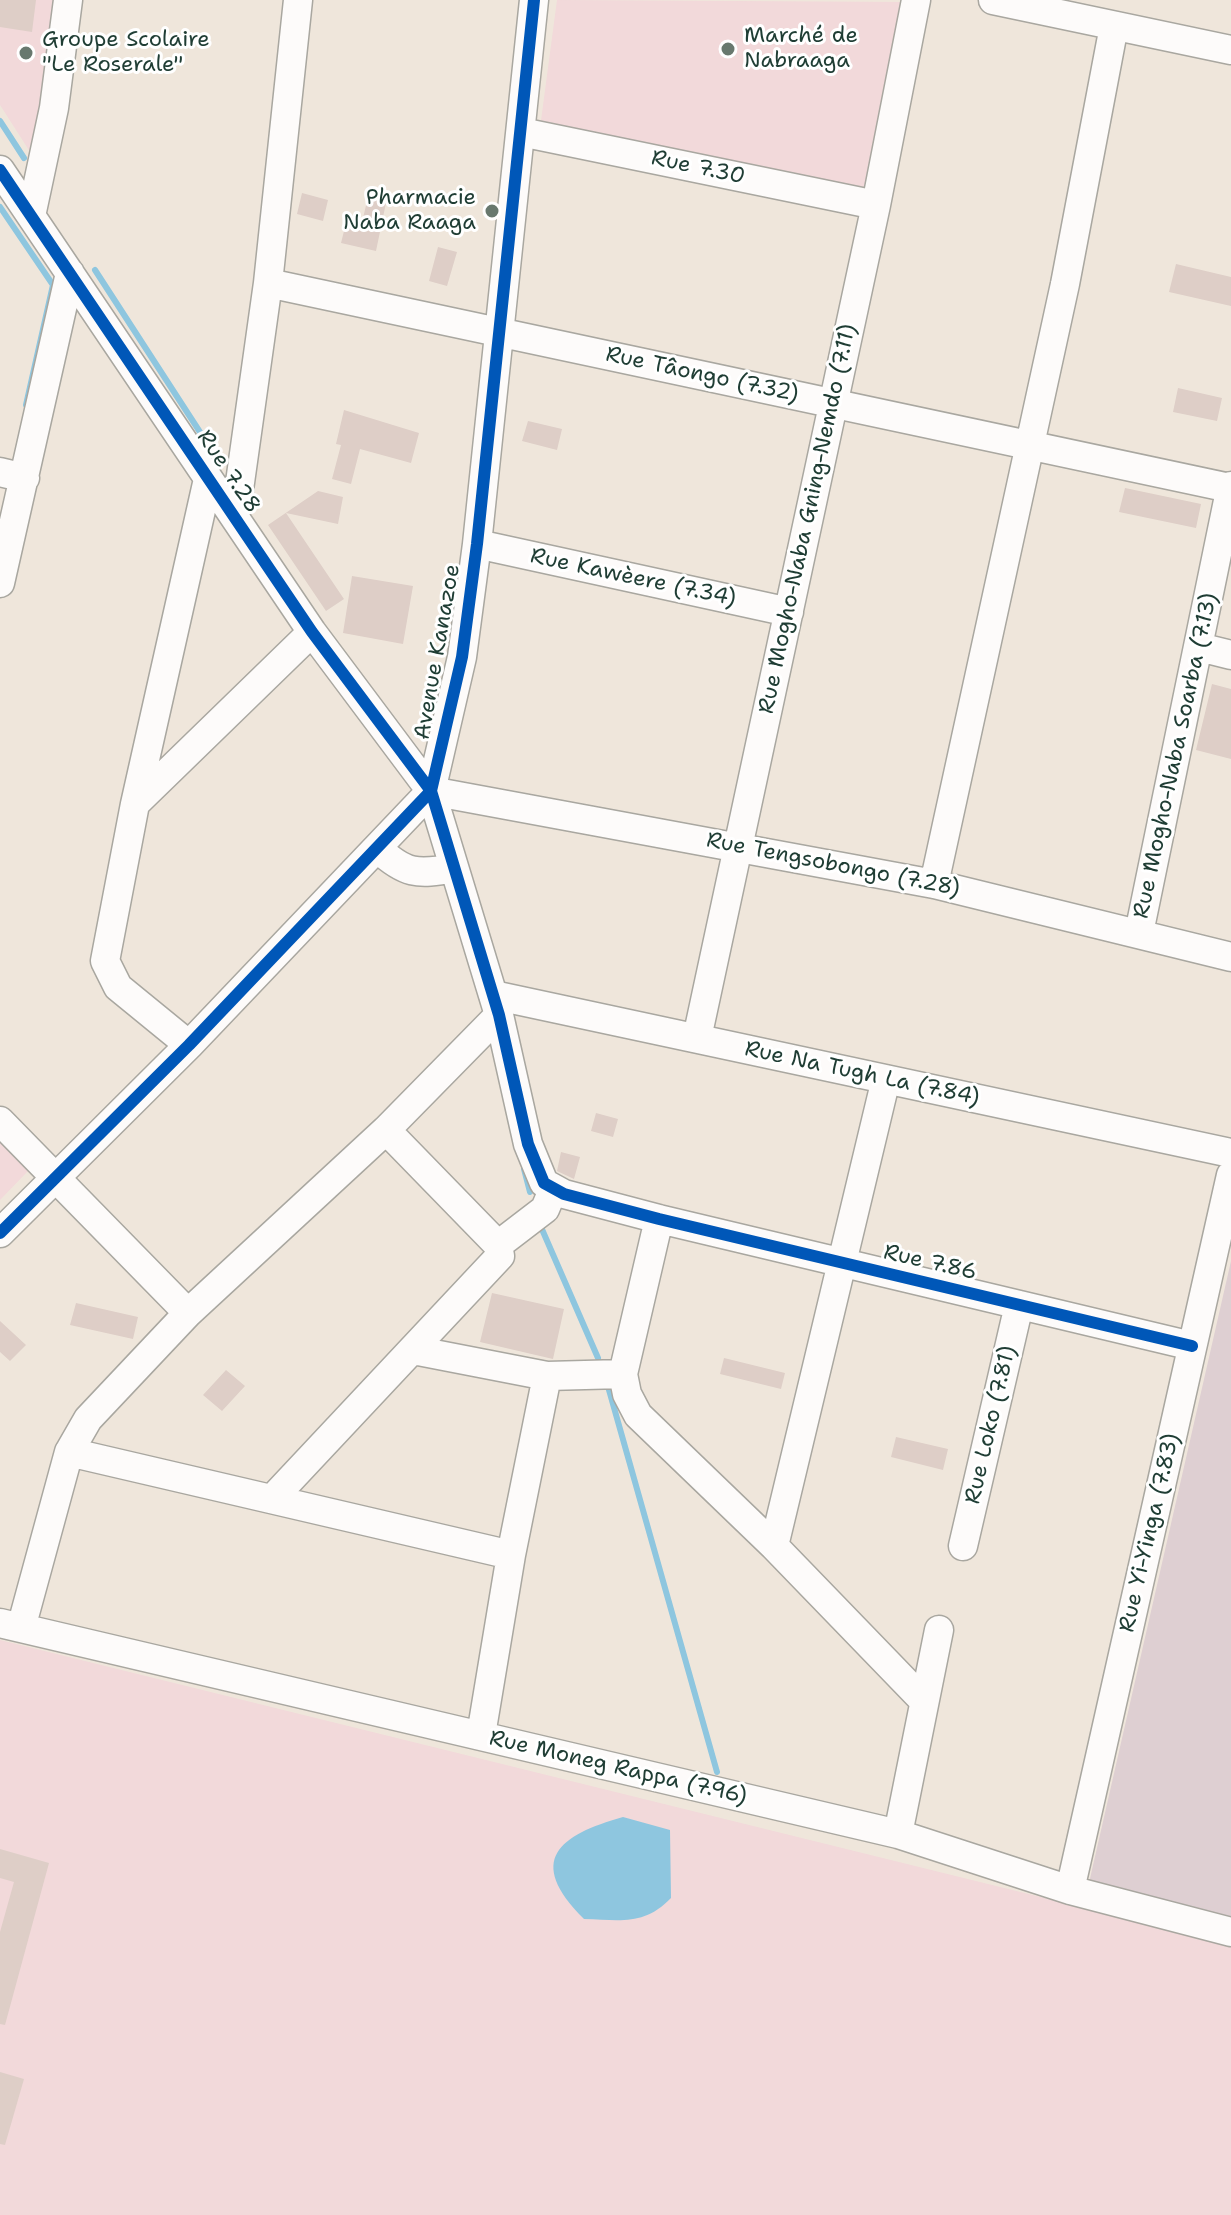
<!DOCTYPE html>
<html>
<head>
<meta charset="utf-8">
<style>
  body { margin:0 }
  canvas { display:block; background:#efe6db }
</style>
</head>
<body>
<canvas width="1231" height="2215"></canvas>
<script>
const ctx = document.querySelector('canvas').getContext('2d');
ctx.lineJoin = 'round';
function paint(path, color) { ctx.fillStyle = color; ctx.fill(path, 'evenodd'); }
function trace(path, color, width, dash) { ctx.strokeStyle = color; ctx.lineWidth = width; ctx.lineCap = dash ? 'butt' : 'round'; ctx.setLineDash(dash || []); ctx.stroke(path); }
function write(font, color, halo, rows, align = 'center') {
  ctx.font = font + ' "Shantell Sans",sans-serif'; ctx.lineWidth = 6; ctx.setLineDash([]); ctx.textBaseline = 'middle'; ctx.strokeStyle = halo; ctx.fillStyle = color; for (const [text, x, y, turn = 0] of rows) {
    ctx.save(); ctx.translate(x, y); ctx.rotate((+turn || 0) * Math.PI / 180); ctx.textAlign = isNaN(turn) ? turn : align; if (halo) ctx.strokeText(text, 0, 0); ctx.fillText(text, 0, 0); ctx.restore();
  }
}
paint(new Path2D(`
  M0,0H58L32,155L0,105Z
  M557,0L909,2L873,199L540,128Z
  M0,1137L31,1168L0,1200Z
  M0,1640L1231,1944V2215H0Z`), '#f2d9da');
paint(new Path2D(`
  M1231,1261V1928L1086,1896Z`), '#decfd2');
paint(new Path2D(`
  M623,1817L670,1830L671,1898C644,1926 621,1920 584,1919C525,1860 559,1835 623,1817Z`), '#8ec6df');
trace(new Path2D(`
  M0,121L24,158
  M0,207L53,285L26,405
  M95,270L220,463
  M524,1169L530,1192
  M541,1227L598,1358
  M609,1390L717,1772`), '#8ec6df', 6);
paint(new Path2D(`
  M0,0H36L32,32L0,27Z
  M302,193L328,200L323,221L297,214Z
  M369,193L387,198L376,251L341,243L348,215L363,218Z
  M438,247L457,252L447,286L429,281Z
  M1176,264L1231,277V306L1169,292Z
  M1178,388L1222,398L1217,421L1173,412Z
  M344,410L419,433L411,463L360,449L351,484L332,479L341,445L336,444Z
  M528,421L562,429L557,450L522,441Z
  M1125,488L1201,504L1196,528L1119,512Z
  M318,491L343,497L338,524L286,513L344,599L326,611L268,525Z
  M352,576L413,586L403,644L343,633Z
  M1212,684L1231,689V759L1196,750Z
  M596,1113L618,1119L613,1137L591,1131Z
  M561,1152L580,1157L574,1179L557,1171Z
  M492,1293L564,1309L553,1359L480,1342Z
  M76,1303L138,1317L133,1339L70,1325Z
  M0,1321L26,1345L10,1361L0,1352Z
  M724,1358L785,1373L781,1389L720,1374Z
  M226,1370L245,1386L222,1411L203,1395Z
  M896,1437L948,1449L943,1470L891,1457Z
  M0,1849L49,1863L5,2025L0,2024V1932L14,1882L0,1878Z
  M0,2072L24,2079L5,2145L0,2144Z`), '#decec7');
const minor = new Path2D(`
  M993,0L1231,50
  M521,132L876,205
  M0,170L312,632L431,791L499,1015L528,1144L544,1183L564,1194L659,1219L1192,1346
  M31,216L54,108L68,0
  M268,283L1230,488
  M0,472L25,478
  M235,518L268,283L298,0
  M477,544L789,612
  M0,583L70,273
  M1199,647L1231,655
  M431,791L934,884L1231,957
  M135,804L312,632
  M377,848C405,874 417,875 454,868
  M934,884L1065,284L1114,26
  M1139,933L1231,486
  M493,995L1231,1153
  M697,1038L876,205L916,0
  M189,1045L118,987L105,961L135,804L208,479
  M0,1121L188,1313
  M659,1219L623,1374L627,1394L638,1415L774,1546L924,1701
  M0,1233L189,1045L431,791L462,657L477,544L534,0
  M498,1245L545,1209L553,1190
  M413,1350L547,1376L623,1374
  M69,1452L511,1555
  M272,1499L500,1256L498,1245L386,1130
  M774,1546L886,1079
  M963,1546L1019,1305
  M0,1623L898,1834L1070,1890L1231,1932
  M21,1628L69,1452L88,1419L188,1313L386,1130L499,1015
  M481,1735L511,1555L547,1376
  M898,1834L939,1630
  M1070,1890L1231,1175`);
trace(minor, '#a9a7a0', 31);
trace(minor, '#fdfbfa', 28);
trace(new Path2D(`
  M0,170L312,632L431,791L499,1015L528,1144L544,1183L564,1194L659,1219L1192,1346
  M0,1233L189,1045L431,791L462,657L477,544L534,0`), '#0057b8', 12);
for (const [x, y, r, color] of [
  [728,49,8,"#68786e"],
  [26,53,8,"#68786e"],
  [492,211,8,"#68786e"]
]) { const dot = new Path2D(); dot.arc(x, y, r, 0, 2 * Math.PI); ctx.fillStyle = color; ctx.fill(dot); trace(dot, '#fff', 3); }
write('22px', '#1f3d34', '#fff', [
  ["Marché de",744,36],
  ["Nabraaga",744,61],
  ["Groupe Scolaire",42,40],
  ["\"Le Roserale\"",42,65],
  ["Pharmacie",476,198,"right"],
  ["Naba Raaga",476,223,"right"]
], 'left');
write('22px', '#1f3d34', '#fff', [
  ["Rue 7.30",698,168,12],
  ["Rue Tâongo (7.32)",702,375,12],
  ["Rue 7.28",228,472,56],
  ["Rue Mogho-Naba Gning-Nemdo (7.11)",808,519,-78],
  ["Rue Kawèere (7.34)",633,578,12],
  ["Avenue Kanazoe",438,652,-80],
  ["Rue Mogho-Naba Soarba (7.13)",1176,756,-78],
  ["Rue Tengsobongo (7.28)",833,865,11],
  ["Rue Na Tugh La (7.84)",862,1074,12],
  ["Rue 7.86",930,1263,13],
  ["Rue Loko (7.81)",991,1425,-77],
  ["Rue Yi-Yinga (7.83)",1150,1533,-77],
  ["Rue Moneg Rappa (7.96)",618,1768,13]
]);
</script>
</body>
</html>
